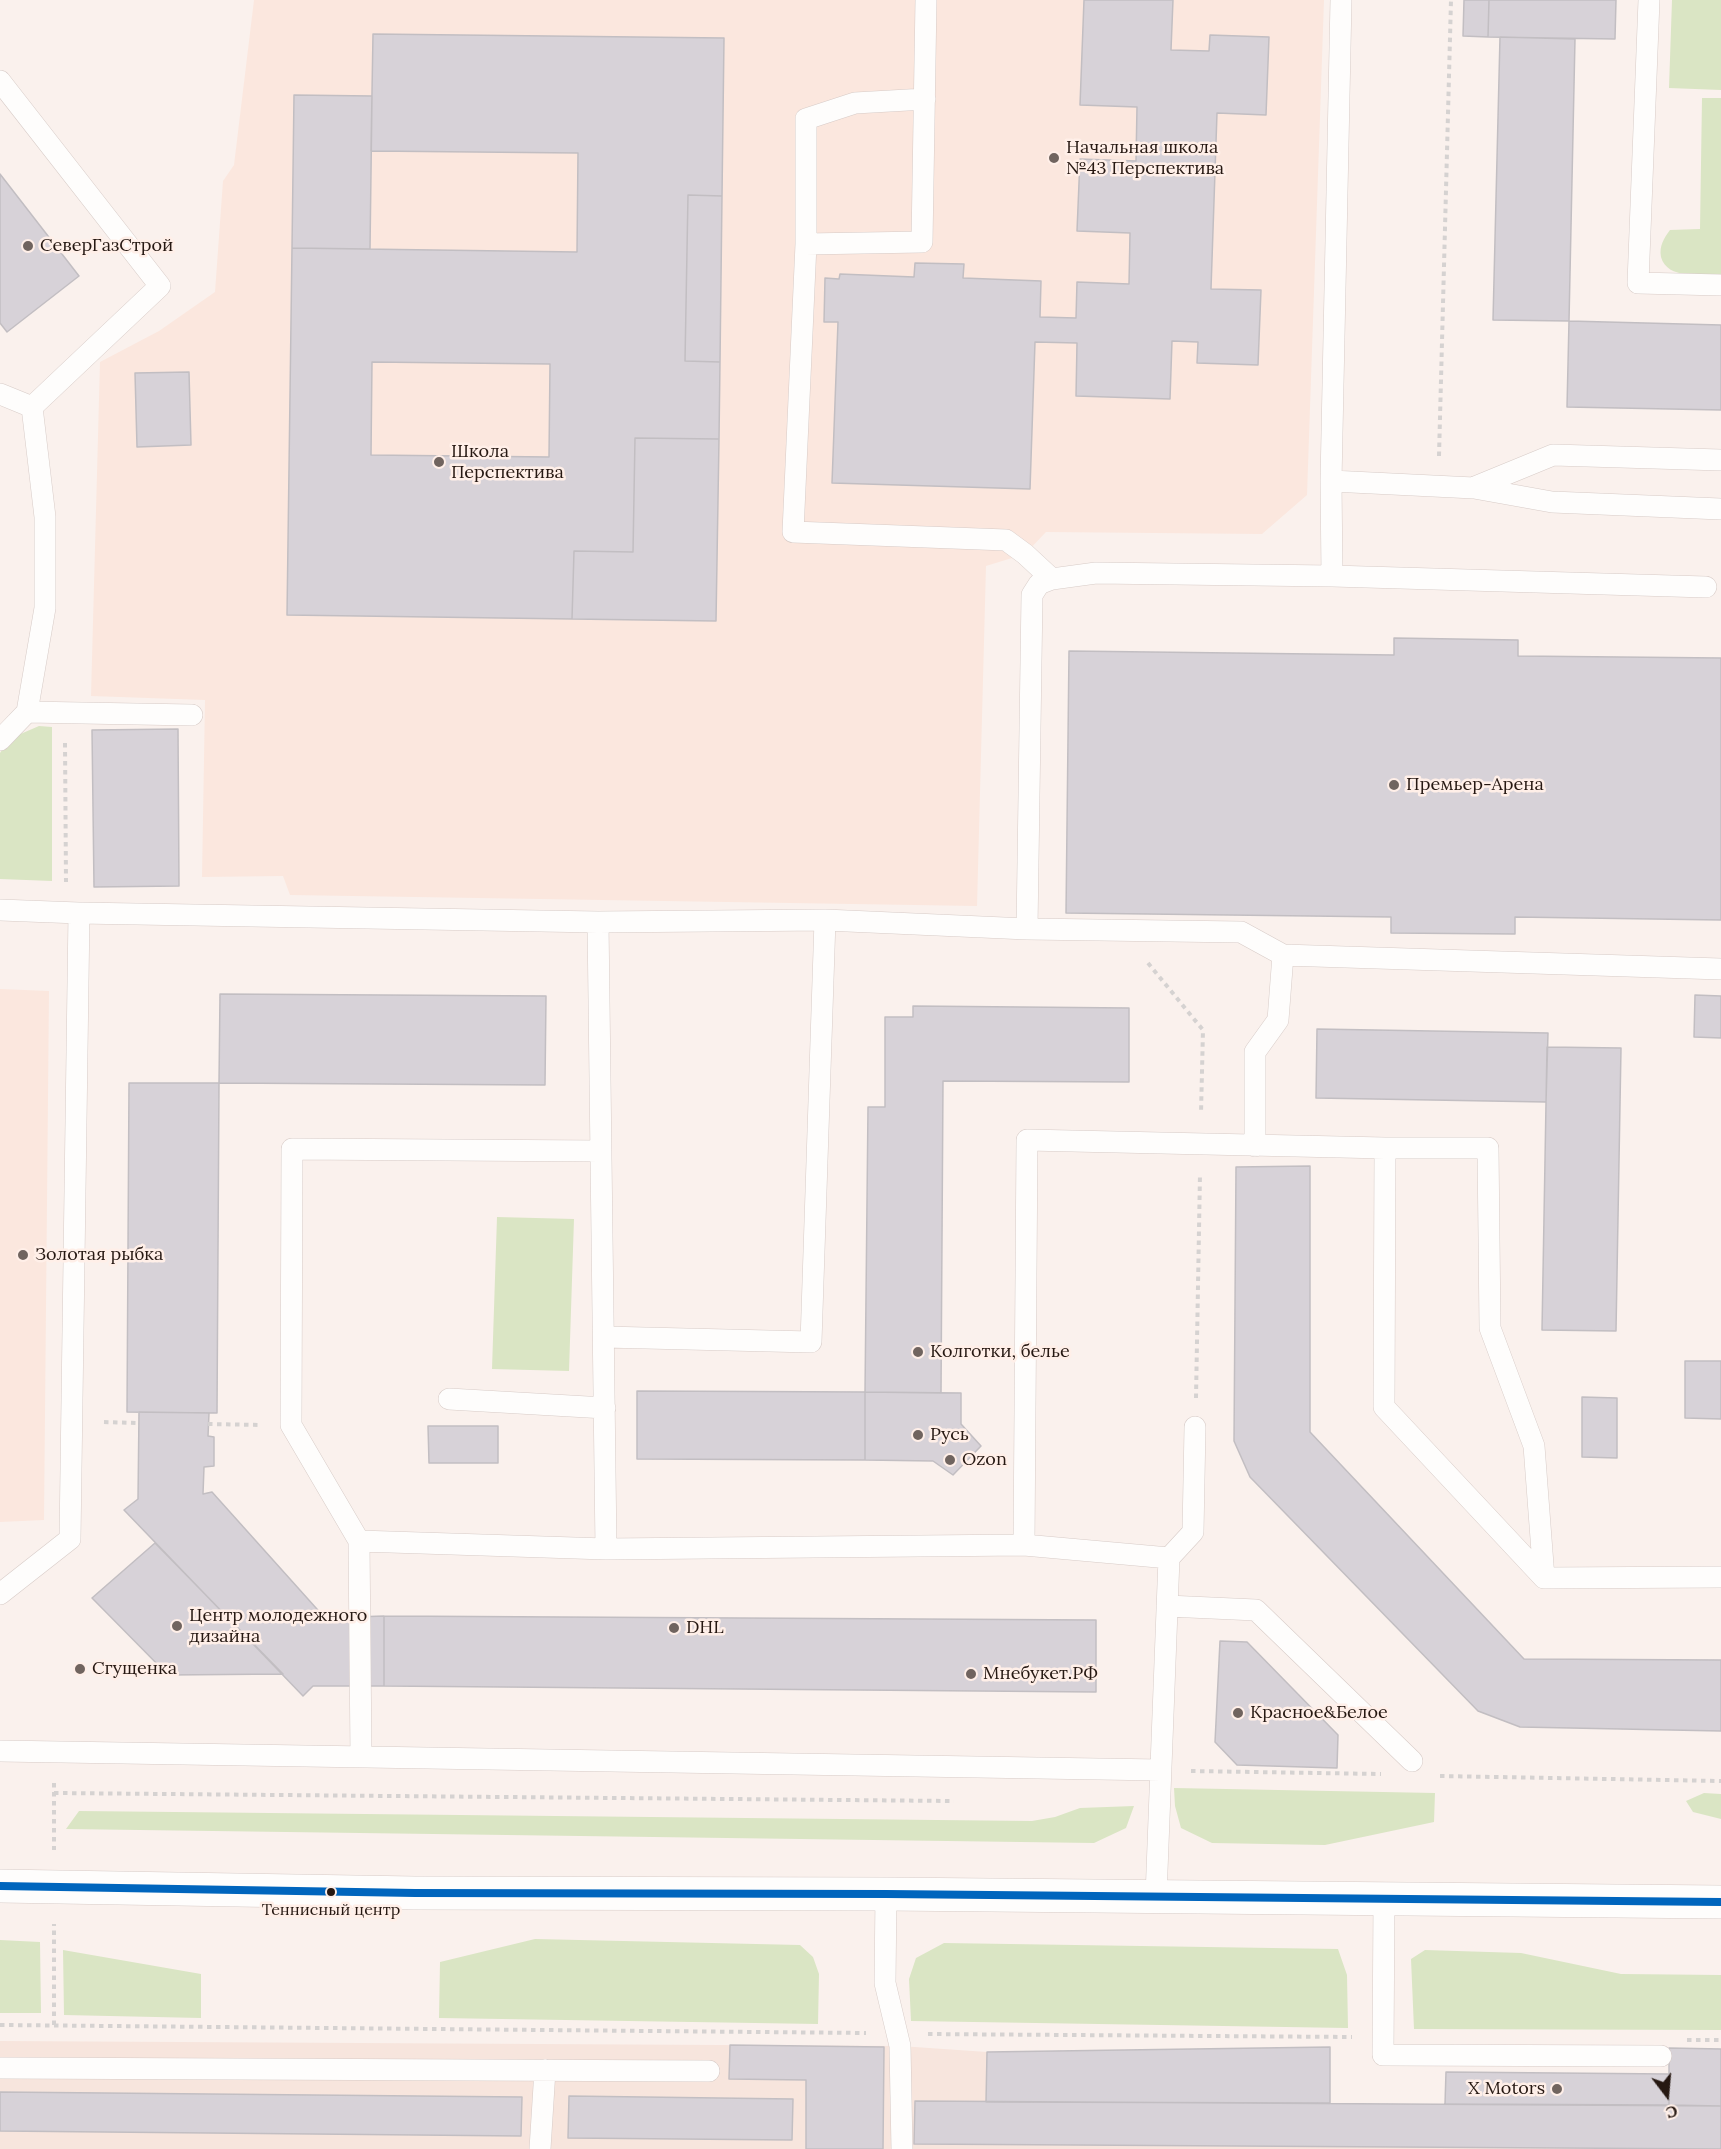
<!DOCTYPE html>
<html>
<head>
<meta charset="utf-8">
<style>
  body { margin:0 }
  #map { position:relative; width:1721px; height:2149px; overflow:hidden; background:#faf1ed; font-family:Lora,serif }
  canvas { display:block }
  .north { position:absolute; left:1637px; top:2065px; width:60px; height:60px; -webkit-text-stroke:4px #ffefe8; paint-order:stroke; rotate:164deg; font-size:16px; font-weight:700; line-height:24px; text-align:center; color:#261812 }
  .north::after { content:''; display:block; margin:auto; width:21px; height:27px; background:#261812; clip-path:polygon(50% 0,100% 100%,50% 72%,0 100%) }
</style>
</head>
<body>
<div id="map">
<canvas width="1721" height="2149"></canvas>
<div class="north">С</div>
</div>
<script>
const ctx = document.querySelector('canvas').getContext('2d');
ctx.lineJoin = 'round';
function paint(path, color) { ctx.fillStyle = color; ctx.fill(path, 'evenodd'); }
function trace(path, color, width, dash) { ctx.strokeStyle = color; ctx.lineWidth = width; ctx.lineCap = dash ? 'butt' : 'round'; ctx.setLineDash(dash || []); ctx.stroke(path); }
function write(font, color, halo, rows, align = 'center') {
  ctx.font = font + ' Lora,serif'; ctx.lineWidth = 5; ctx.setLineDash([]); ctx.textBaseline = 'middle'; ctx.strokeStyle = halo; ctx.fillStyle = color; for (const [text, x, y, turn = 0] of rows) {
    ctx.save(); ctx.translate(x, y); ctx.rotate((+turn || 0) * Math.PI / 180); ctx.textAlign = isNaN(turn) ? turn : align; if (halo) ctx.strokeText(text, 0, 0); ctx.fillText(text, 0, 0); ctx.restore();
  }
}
paint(new Path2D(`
  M254,0H1324L1307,495L1262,534L1046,532L1025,554L986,566L977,906L290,895L283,876L202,877L205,700L91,696L100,362L159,331L215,292L223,181L234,165Z
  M0,989L49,991L44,1520L0,1522Z`), '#fbe7de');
paint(new Path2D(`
  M0,2041L900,2046L987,2052V2102L1721,2106V2149H0Z`), '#f7e5dd');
paint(new Path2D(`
  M1672,0H1721V90L1669,88Z
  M1702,98H1721V276C1702,274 1667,280 1661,257C1659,246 1664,238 1670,230L1700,229Z
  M39,726L52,727V881L0,879V753L9,739Z
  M497,1217L574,1219L569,1371L492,1369Z
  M1174,1788L1435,1793L1434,1822L1325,1845L1212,1843L1181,1828L1175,1806Z
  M1704,1793L1721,1794V1819L1693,1812L1686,1801Z
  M1134,1806L1126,1828L1094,1843L66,1829L79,1811L1032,1821L1055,1817L1080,1808Z
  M535,1939L800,1945L813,1957L819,1974L818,2024L439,2018L440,1962Z
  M0,1940L40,1942L41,2013H0Z
  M944,1943L1338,1949L1347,1975L1348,2028L911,2021L909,1979L916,1958Z
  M63,1950L201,1974V2018L64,2015Z
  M1425,1950L1521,1953L1621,1974L1721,1975V2030L1414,2029L1411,1959Z`), '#dae5c4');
const building = new Path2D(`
  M1084,0H1173L1171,50L1209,51L1210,35L1269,37L1266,115L1217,113L1211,289L1261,290L1258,365L1197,363L1198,342L1172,341L1170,399L1076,396L1077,343L1035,342L1030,489L832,483L838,322H824L825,278L839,279L840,274L914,277L915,263L964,264L963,278L1041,281L1040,317L1076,318L1077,282L1129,284L1130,233L1077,231L1080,159L1136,161L1137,107L1080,105Z
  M1464,0H1489L1488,37L1463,36Z
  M1489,0H1616L1615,39L1488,37Z
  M373,34L724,38L722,196L688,195L685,361L720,362L719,439L635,438L633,552L574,551L572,619L287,615L292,248L577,252L578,153L371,151ZM372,362L550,364L549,457L371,455Z
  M1500,37L1575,39L1569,321L1493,320Z
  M294,95L372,96L370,249L292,248Z
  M0,174L79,276L7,332L0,323Z
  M688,195L722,196L720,362L685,361Z
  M1569,321L1721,325V410L1567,407Z
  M189,372L191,445L137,447L135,373Z
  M635,438L719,439L716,621L572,619L574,551L633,552Z
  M1394,638L1518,640V656L1721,658V920L1515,917V934L1391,933V917L1066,913L1069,651L1394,655Z
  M178,729L179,886L94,887L92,730Z
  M220,994L546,996L545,1085L219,1083Z
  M1695,995L1721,996V1038L1694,1037Z
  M913,1006L1129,1008V1082L943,1081L941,1393L865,1392L868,1107H885V1017H913Z
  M1317,1029L1548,1033L1546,1102L1316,1098Z
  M1547,1047L1621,1048L1616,1331L1542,1330Z
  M129,1083H219L217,1413L127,1412Z
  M1310,1166V1432L1524,1659L1721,1660V1731L1520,1727L1478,1711L1250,1477L1234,1441L1236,1167Z
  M1685,1361H1721V1419L1685,1418Z
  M637,1391L865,1392V1460L637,1459Z
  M865,1392L961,1393V1424L981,1446L953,1475L933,1461L865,1460Z
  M1582,1397L1617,1398V1458L1582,1457Z
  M139,1412L209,1413L208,1436L214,1437V1466L204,1467L203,1494L212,1492L325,1618L384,1616V1686H313L303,1696L124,1510L138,1499Z
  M428,1426H498V1463H429Z
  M155,1543L283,1674L168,1675L92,1598Z
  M384,1616L1096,1620V1692L384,1686Z
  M1220,1641L1247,1642L1338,1735L1337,1768L1237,1765L1215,1742Z
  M730,2045L884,2047L883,2149H806V2080L729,2079Z
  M1330,2047V2103L986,2102L987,2052Z
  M1669,2048L1721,2049V2106L1669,2105Z
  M1446,2072L1669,2074V2105L1445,2104Z
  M0,2092L522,2097L521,2136L0,2131Z
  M569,2096L793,2099L792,2140L568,2138Z
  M915,2101L1721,2106V2149L914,2144Z`);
paint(building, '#d7d2d8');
trace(building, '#c2bec2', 1.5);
const lane = new Path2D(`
  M1649,0L1638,283L1721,285
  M0,81L160,286L32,407
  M925,99L855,103L806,119V244L793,532L1006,540L1025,554L1052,579
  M806,244L922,242L926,0
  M0,394L32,407L45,517V608L27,712L0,740
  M1331,481L1474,488L1552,502L1721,509
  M1475,487L1553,455L1721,460
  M1332,576L1331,481L1341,0
  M27,712L192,715
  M0,910L79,913L598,922L825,920L1027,929L1241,932L1283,955L1721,969
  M598,922L606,1549
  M1027,929L1032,595L1039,584L1052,579L1096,573L1332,576L1706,587
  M1255,1146V1052L1278,1020L1283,955
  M1385,1148L1384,1407L1544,1578L1721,1577
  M604,1337L811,1342L825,920
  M449,1399L605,1408
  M359,1541L606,1549L1024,1545L1169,1558L1156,1897
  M1024,1545L1027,1140L1385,1148H1488L1490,1328L1534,1446L1544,1578
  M1169,1558L1193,1532L1195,1427
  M0,1594L70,1539L79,913
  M1167,1606L1256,1610L1412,1761
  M0,1751L1160,1770
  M361,1757L359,1541L291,1425L292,1149L601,1151
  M886,1894L885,1983L900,2046L902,2149
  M1384,1899L1383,2055L1661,2056
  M0,2068L709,2071
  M540,2149L545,2070`);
const secondary = new Path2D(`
  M0,1886L415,1893L886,1894L1721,1902`);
trace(lane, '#d7cbc7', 22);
trace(secondary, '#d7cbc7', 34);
trace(new Path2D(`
  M1439,456L1451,0
  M65,743L66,882
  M1148,963L1203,1030L1201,1113
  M1196,1398L1200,1174
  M104,1422L139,1423
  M208,1424L260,1425
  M1191,1771L1381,1774
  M1440,1776L1721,1781
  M54,1783V1850
  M54,1793L954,1801
  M0,2025L866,2033
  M54,2025V1924
  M928,2034L1352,2037
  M1687,2040H1721`), '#d5d2d1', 4, [4.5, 4.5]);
trace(lane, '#fefdfc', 21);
trace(secondary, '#fefdfc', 33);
trace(new Path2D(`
  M0,1886L415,1893L886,1894L1721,1902`), '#0065bd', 8);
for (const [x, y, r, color] of [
  [1054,158,6,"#70645f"],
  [28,246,6,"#70645f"],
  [439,462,6,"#70645f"],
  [1394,785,6,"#70645f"],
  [23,1255,6,"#70645f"],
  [918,1352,6,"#70645f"],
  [918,1435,6,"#70645f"],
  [950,1460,6,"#70645f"],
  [177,1626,6,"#70645f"],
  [674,1628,6,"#70645f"],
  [80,1669,6,"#70645f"],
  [971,1674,6,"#70645f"],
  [1238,1713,6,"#70645f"],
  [331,1892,5,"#261812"],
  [1557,2089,6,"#70645f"]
]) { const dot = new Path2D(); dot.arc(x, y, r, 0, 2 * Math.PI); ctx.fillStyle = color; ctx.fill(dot); trace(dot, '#ffefe8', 2); }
write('16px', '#261812', '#ffefe8', [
  ["Теннисный центр",331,1910]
]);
write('18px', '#261812', '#ffefe8', [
  ["Начальная школа",1066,148],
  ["№43 Перспектива",1066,169],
  ["СеверГазСтрой",40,246],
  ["Школа",451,452],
  ["Перспектива",451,473],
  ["Премьер-Арена",1406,785],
  ["Золотая рыбка",35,1255],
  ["Колготки, белье",930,1352],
  ["Русь",930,1435],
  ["Ozon",962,1460],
  ["Центр молодежного",189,1616],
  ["дизайна",189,1637],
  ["DHL",686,1628],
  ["Сгущенка",92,1669],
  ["Мнебукет.РФ",983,1674],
  ["Красное&Белое",1250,1713],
  ["X Motors",1545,2089,"right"]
], 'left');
</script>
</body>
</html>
